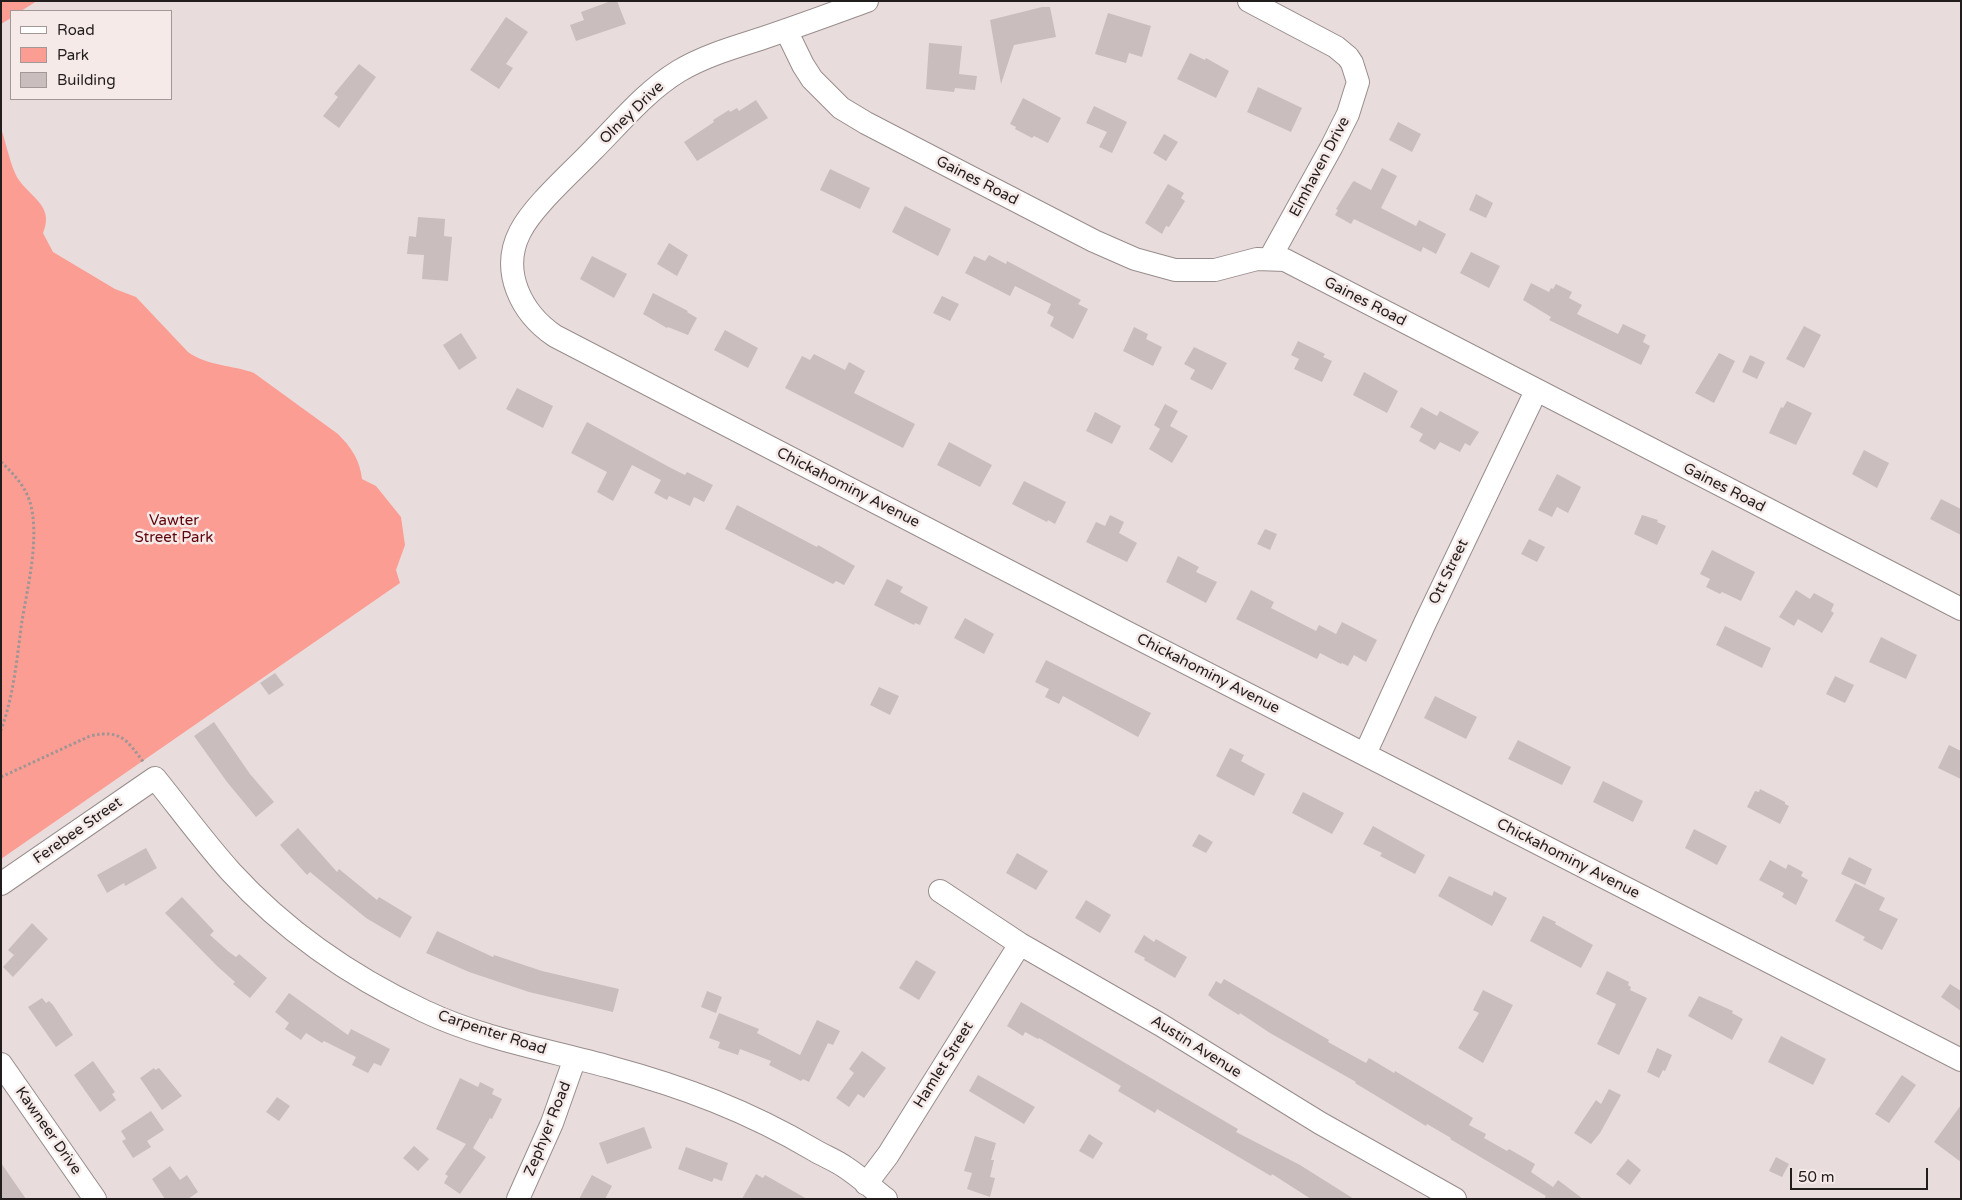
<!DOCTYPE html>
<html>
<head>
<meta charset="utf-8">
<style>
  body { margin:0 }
  #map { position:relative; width:1962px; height:1200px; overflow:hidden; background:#e8dddc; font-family:"Varela Round",sans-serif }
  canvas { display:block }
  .frame { position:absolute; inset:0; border:2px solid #211d1c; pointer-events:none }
  .legend { position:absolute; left:10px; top:10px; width:162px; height:90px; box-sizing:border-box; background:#f6eae9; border:1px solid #a19897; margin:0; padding:6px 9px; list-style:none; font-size:15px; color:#211d1c }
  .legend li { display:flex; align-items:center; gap:10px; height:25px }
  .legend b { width:25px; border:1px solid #a19897 }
  .scale { position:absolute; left:1790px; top:1168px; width:138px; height:22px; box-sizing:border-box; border:2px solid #211d1c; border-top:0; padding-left:6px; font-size:15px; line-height:18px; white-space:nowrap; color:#211d1c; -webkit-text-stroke:4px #f6eae9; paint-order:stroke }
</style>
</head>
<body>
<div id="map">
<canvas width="1962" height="1200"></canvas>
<div class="frame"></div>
<ul class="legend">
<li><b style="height:6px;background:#fff"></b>Road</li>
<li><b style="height:14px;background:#fc9d94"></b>Park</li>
<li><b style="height:14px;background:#c9bebd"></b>Building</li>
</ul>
<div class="scale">50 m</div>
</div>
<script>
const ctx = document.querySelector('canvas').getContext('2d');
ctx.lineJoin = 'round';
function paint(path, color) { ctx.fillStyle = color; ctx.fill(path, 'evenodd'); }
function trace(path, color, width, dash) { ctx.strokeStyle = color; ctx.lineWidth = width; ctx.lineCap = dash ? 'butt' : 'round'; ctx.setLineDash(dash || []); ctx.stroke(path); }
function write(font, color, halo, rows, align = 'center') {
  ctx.font = font + ' "Varela Round",sans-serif'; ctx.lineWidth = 5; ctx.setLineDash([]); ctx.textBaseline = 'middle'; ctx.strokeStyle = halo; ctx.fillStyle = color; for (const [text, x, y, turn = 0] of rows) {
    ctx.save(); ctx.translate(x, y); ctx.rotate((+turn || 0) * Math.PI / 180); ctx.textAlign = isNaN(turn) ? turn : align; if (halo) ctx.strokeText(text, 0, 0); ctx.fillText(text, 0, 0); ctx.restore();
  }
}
paint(new Path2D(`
  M1,1H37L21,11H11V18L1,24Z
  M1,128C6,143 9,159 15,173C25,196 56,203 43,233L53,252L115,289L136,297L188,352C207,366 233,365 254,373L338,434C351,447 360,460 362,479L376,486L401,517L405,545L396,570L400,583L1,859Z`), '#fc9d94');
paint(new Path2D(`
  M611,1H617L626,24L576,41L570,25L584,20L581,12Z
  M1042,7H1050L1056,37L1014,45L1001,84L990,20Z
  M1108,13L1151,26L1142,57L1129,53L1126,63L1095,54Z
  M506,17L528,32L506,64L513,68L499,89L470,70Z
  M929,43L962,46L959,74L977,76L975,90L955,88L954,92L926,89Z
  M1190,53L1205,60L1206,58L1229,71L1216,98L1177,79Z
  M359,64L376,77L339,128L323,116L338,97L334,94Z
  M1258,87L1302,108L1291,132L1247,112Z
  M1023,98L1061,118L1048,143L1034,136L1032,138L1015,129L1016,127L1010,124Z
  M756,100L768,118L697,161L684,142L714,122L713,120L729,110L730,112L737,108L739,111Z
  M1094,106L1127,122L1112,153L1099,147L1107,132L1086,123Z
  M1398,122L1421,134L1412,152L1389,140Z
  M1164,134L1178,142L1166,161L1153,153Z
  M1382,168L1397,176L1381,208L1416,226L1419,220L1446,234L1436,254L1423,247L1421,252L1354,219L1351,224L1335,215L1338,210L1336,209L1352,183L1354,181L1371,190Z
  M830,169L870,188L860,209L820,190Z
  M1168,184L1184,193L1181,198L1185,201L1169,227L1166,226L1162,234L1145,223Z
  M1476,194L1493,203L1486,218L1469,210Z
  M905,206L951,229L938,256L892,232Z
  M418,217L445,219L444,236L452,237L448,281L422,279L424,255L407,254L409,236L416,237Z
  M669,243L688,255L677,276L657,264Z
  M1471,252L1500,266L1489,288L1460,273Z
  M989,255L1006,264L1007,261L1081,300L1078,304L1088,309L1073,339L1050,326L1054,317L1047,313L1051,304L1015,286L1010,296L965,273L974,256L985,261Z
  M592,256L627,274L614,298L580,279Z
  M1531,283L1549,292L1551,288L1553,289L1556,284L1572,292L1569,298L1582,305L1577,314L1618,334L1623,324L1646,335L1643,342L1650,346L1641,365L1549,320L1551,317L1523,300Z
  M653,293L688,311L687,312L697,318L688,335L668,327L667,328L643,314Z
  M942,296L959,304L950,321L933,313Z
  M1804,326L1821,335L1804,368L1786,359Z
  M1134,327L1148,334L1146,339L1162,347L1153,366L1123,351Z
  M725,330L758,348L748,368L714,350Z
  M461,333L477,358L459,370L443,345Z
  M1298,341L1325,354L1323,357L1332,361L1322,382L1294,369L1299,359L1291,355Z
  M1194,347L1227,363L1212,390L1190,379L1195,370L1184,364Z
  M1719,353L1735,361L1714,403L1695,393Z
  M814,354L845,370L849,362L865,371L854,393L915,424L903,448L785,388L802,356L810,360Z
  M1750,355L1765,362L1757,379L1742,372Z
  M1364,372L1398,391L1387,413L1353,395Z
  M517,388L553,406L543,428L506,409Z
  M1787,401L1812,413L1796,445L1769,433L1781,407L1783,408Z
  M1165,404L1178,411L1170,426L1188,436L1172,463L1149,449L1160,429L1154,425Z
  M1421,407L1437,416L1440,411L1479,432L1470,446L1465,443L1460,452L1440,442L1435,450L1419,441L1423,434L1410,427Z
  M1095,412L1121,426L1112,444L1086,431Z
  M587,422L669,467L685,475L687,472L713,485L704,502L694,497L690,506L669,496L667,500L654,493L661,480L632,465L613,501L597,492L607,472L571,453Z
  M949,442L992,465L980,487L937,465Z
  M1864,450L1889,463L1877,488L1852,474Z
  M1557,474L1581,487L1568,513L1557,507L1552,517L1538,510Z
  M1024,481L1066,502L1055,524L1048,520L1047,522L1012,504Z
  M1941,499L1961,509V535L1930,519Z
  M737,505L817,547L818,545L855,566L844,585L836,581L833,584L725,529Z
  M1110,515L1124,522L1119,533L1137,543L1127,562L1086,542L1096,522L1105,526Z
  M1642,515L1658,520L1657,522L1666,526L1657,545L1634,534Z
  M1265,529L1277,534L1270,550L1257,544Z
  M1529,539L1545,547L1537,562L1521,554Z
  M1712,550L1755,572L1741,601L1722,592L1720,594L1706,587L1710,579L1700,574Z
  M1178,556L1199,567L1196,572L1217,582L1206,603L1166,582Z
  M887,579L903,587L900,592L928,607L920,625L915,623L914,625L874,605Z
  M1251,590L1274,602L1271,608L1316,631L1319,625L1336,634L1342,622L1377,640L1366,662L1354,655L1348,666L1342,663L1341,664L1320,653L1317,659L1236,619Z
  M1796,590L1810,599L1814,593L1834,604L1831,611L1834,613L1822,633L1798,619L1794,626L1779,617Z
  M965,618L994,634L984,654L954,638Z
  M1725,626L1771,648L1762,668L1716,645Z
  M1881,637L1917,655L1906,679L1869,662Z
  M1046,660L1151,713L1138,737L1063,696L1059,704L1045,697L1049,689L1035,682Z
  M275,673L284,685L269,695L260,683Z
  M1835,676L1854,685L1845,703L1826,694Z
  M879,687L899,696L890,715L870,705Z
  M1435,696L1477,717L1466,739L1424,718Z
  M214,722L250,774L274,802L256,817L227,782L194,736Z
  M1518,740L1571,767L1562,785L1508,759Z
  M1949,745L1961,751V779L1938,768Z
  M1230,748L1244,755L1241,761L1265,774L1254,796L1216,776Z
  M1603,781L1643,801L1633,822L1593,802Z
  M1760,789L1785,802V804L1789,806L1780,824L1747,807L1755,791L1759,792Z
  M1303,792L1344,813L1332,834L1292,813Z
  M1373,826L1425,855L1415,874L1380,856L1382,853L1363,844Z
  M298,828L337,872L339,869L377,900L379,897L412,917L400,938L366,918L310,872L307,875L280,845Z
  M1694,829L1727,846L1717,865L1685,848Z
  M1199,834L1213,842L1206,853L1192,846Z
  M146,848L157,868L125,886L124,883L107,893L97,875Z
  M1017,853L1048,871L1036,890L1006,873Z
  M1849,857L1872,869L1865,885L1841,874Z
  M1770,860L1786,869L1788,864L1803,872L1801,876L1808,880L1796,905L1782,897L1784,893L1759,880Z
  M1449,876L1492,896L1494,891L1507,898L1492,926L1438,896Z
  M1855,883L1885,898L1879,910L1898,919L1882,950L1863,940L1865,937L1835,921Z
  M182,897L214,931L210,935L229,952L236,957L239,954L267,978L250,998L233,984L235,982L217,966L165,913Z
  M1086,900L1111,915L1100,933L1075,918Z
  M1543,916L1556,922L1555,924L1593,945L1581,968L1530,941Z
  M32,923L48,939L13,977L3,967L14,955L8,950Z
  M437,931L493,957L494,955L542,971L619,989L613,1012L529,992L469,972L426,953Z
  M1144,935L1154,942L1156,939L1187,957L1175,978L1144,960L1145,958L1134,952Z
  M916,960L936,972L919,1000L899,988Z
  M1607,971L1629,982L1628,985L1631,987L1630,990L1647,998L1619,1055L1597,1044L1616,1004L1596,994Z
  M1224,979L1329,1040L1328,1042L1366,1063L1369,1058L1394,1073L1395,1071L1460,1110L1473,1118L1469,1125L1486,1134L1484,1138L1507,1151L1509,1149L1535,1164L1531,1172L1553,1187L1558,1180L1583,1199H1544L1546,1196L1450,1139L1451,1138L1427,1124L1426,1126L1355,1083L1356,1082L1270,1033L1240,1013L1239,1015L1213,999L1208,995L1216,981L1221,984Z
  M1950,984L1961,991V1011L1941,997Z
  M1483,990L1513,1005L1483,1063L1458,1048L1479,1013L1473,1010Z
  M707,991L722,997L716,1013L701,1007Z
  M289,993L348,1035L351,1029L390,1049L381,1066L374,1063L368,1073L352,1065L356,1057L324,1041L322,1043L306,1033L301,1040L285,1029L289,1023L275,1012Z
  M1699,996L1733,1011L1732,1013L1743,1019L1732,1040L1688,1016Z
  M42,998L46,1003L49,1001L53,1005L73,1035L56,1047L28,1007Z
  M1021,1002L1238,1129L1236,1132L1300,1165L1354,1199H1311L1272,1174L1271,1176L1157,1109L1155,1113L1118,1091L1121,1086L1039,1038L1038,1039L1025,1032L1023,1036L1007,1026Z
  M719,1013L759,1029L757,1033L800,1055L817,1020L840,1031L833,1045L828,1043L809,1082L803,1079L801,1081L769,1065L771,1061L740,1049L738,1055L718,1048L720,1042L709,1038Z
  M1781,1036L1826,1059L1813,1085L1768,1062Z
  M1657,1048L1672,1055L1665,1071L1663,1070L1659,1078L1647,1072Z
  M862,1051L886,1068L864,1098L858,1094L849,1107L836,1098L854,1073L849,1069Z
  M93,1061L115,1092L112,1094L116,1100L100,1112L74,1075Z
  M154,1068L155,1070L159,1068L182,1096L162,1110L140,1078Z
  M978,1075L1035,1107L1024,1124L969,1091Z
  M1902,1075L1916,1085L1889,1123L1875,1114Z
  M460,1078L478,1087L480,1082L494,1089L492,1094L502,1099L492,1119L490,1118L473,1148L486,1157L460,1194L444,1183L448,1176L445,1174L466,1144L436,1129Z
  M1609,1089L1621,1095L1600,1133L1591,1144L1574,1133L1596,1100L1601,1104Z
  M277,1097L290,1106L279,1121L266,1112Z
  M1961,1105V1162L1934,1142Z
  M151,1111L164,1130L147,1141L151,1147L133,1158L122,1141L126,1139L121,1131Z
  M644,1127L652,1148L607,1164L599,1143Z
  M1089,1134L1103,1143L1093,1159L1079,1151Z
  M975,1136L996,1143L991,1160H994L990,1177L995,1178L990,1197L967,1189L972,1173L964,1171Z
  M414,1146L429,1159L418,1171L403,1158Z
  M686,1147L728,1163L722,1181L714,1178L712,1182L678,1169Z
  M1776,1157L1789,1164L1782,1177L1769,1171Z
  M1628,1159L1641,1170L1630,1185L1616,1174Z
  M1,1163L26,1199H1Z
  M170,1166L180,1180L187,1175L198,1192L188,1199H165L152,1179Z
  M756,1174L763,1178L765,1175L807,1199H742Z
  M592,1175L612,1186L605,1199H579Z`), '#c9bebd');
const minor = new Path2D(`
  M867,1C831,14 796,27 760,39C732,48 704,56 679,71C646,91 620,123 593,150C572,172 533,206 520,232C500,271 521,313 555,336L1126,632L1961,1060
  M1249,1L1336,47L1348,57L1352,63L1358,82L1348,114L1332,146L1270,258
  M786,30L803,65L812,79L841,108L866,123L945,164L1094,241L1135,259L1175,270H1215L1257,259L1285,260L1961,609
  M1365,754L1425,623L1536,391
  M1,884L155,778C180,809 204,842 231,872C285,931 352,977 424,1011C483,1039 548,1050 610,1067C684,1087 748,1111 814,1150C824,1156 835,1160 845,1167C859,1176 872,1188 886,1199
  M940,891L1020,944L1161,1025L1320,1123L1455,1199
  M1,1064L95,1199
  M866,1184L888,1155L1020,944
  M518,1199L552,1123L575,1058`);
trace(minor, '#988d8c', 24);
trace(new Path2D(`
  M1,462C13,473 25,486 30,502C40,537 28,585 22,621C17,657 14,695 1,730
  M1,777L90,736C121,729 127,740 144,763`), '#9e9594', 3, [2.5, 2.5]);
trace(minor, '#fff', 22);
write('15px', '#211d1c', '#f6eae9', [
  ["Olney Drive",632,113,-44],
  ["Elmhaven Drive",1320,167,-62],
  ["Gaines Road",977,181,27],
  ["Gaines Road",1365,302,27],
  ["Chickahominy Avenue",848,488,27],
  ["Gaines Road",1724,488,27],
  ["Ott Street",1449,572,-64],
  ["Chickahominy Avenue",1208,674,27],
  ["Ferebee Street",78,831,-35],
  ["Chickahominy Avenue",1568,859,27],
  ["Carpenter Road",492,1033,18],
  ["Austin Avenue",1196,1047,32],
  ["Hamlet Street",944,1065,-58],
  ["Zephyer Road",548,1129,-68],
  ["Kawneer Drive",48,1131,55]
]);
write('15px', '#61050c', '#f6eae9', [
  ["Vawter",174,521],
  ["Street Park",174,538]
]);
</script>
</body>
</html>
